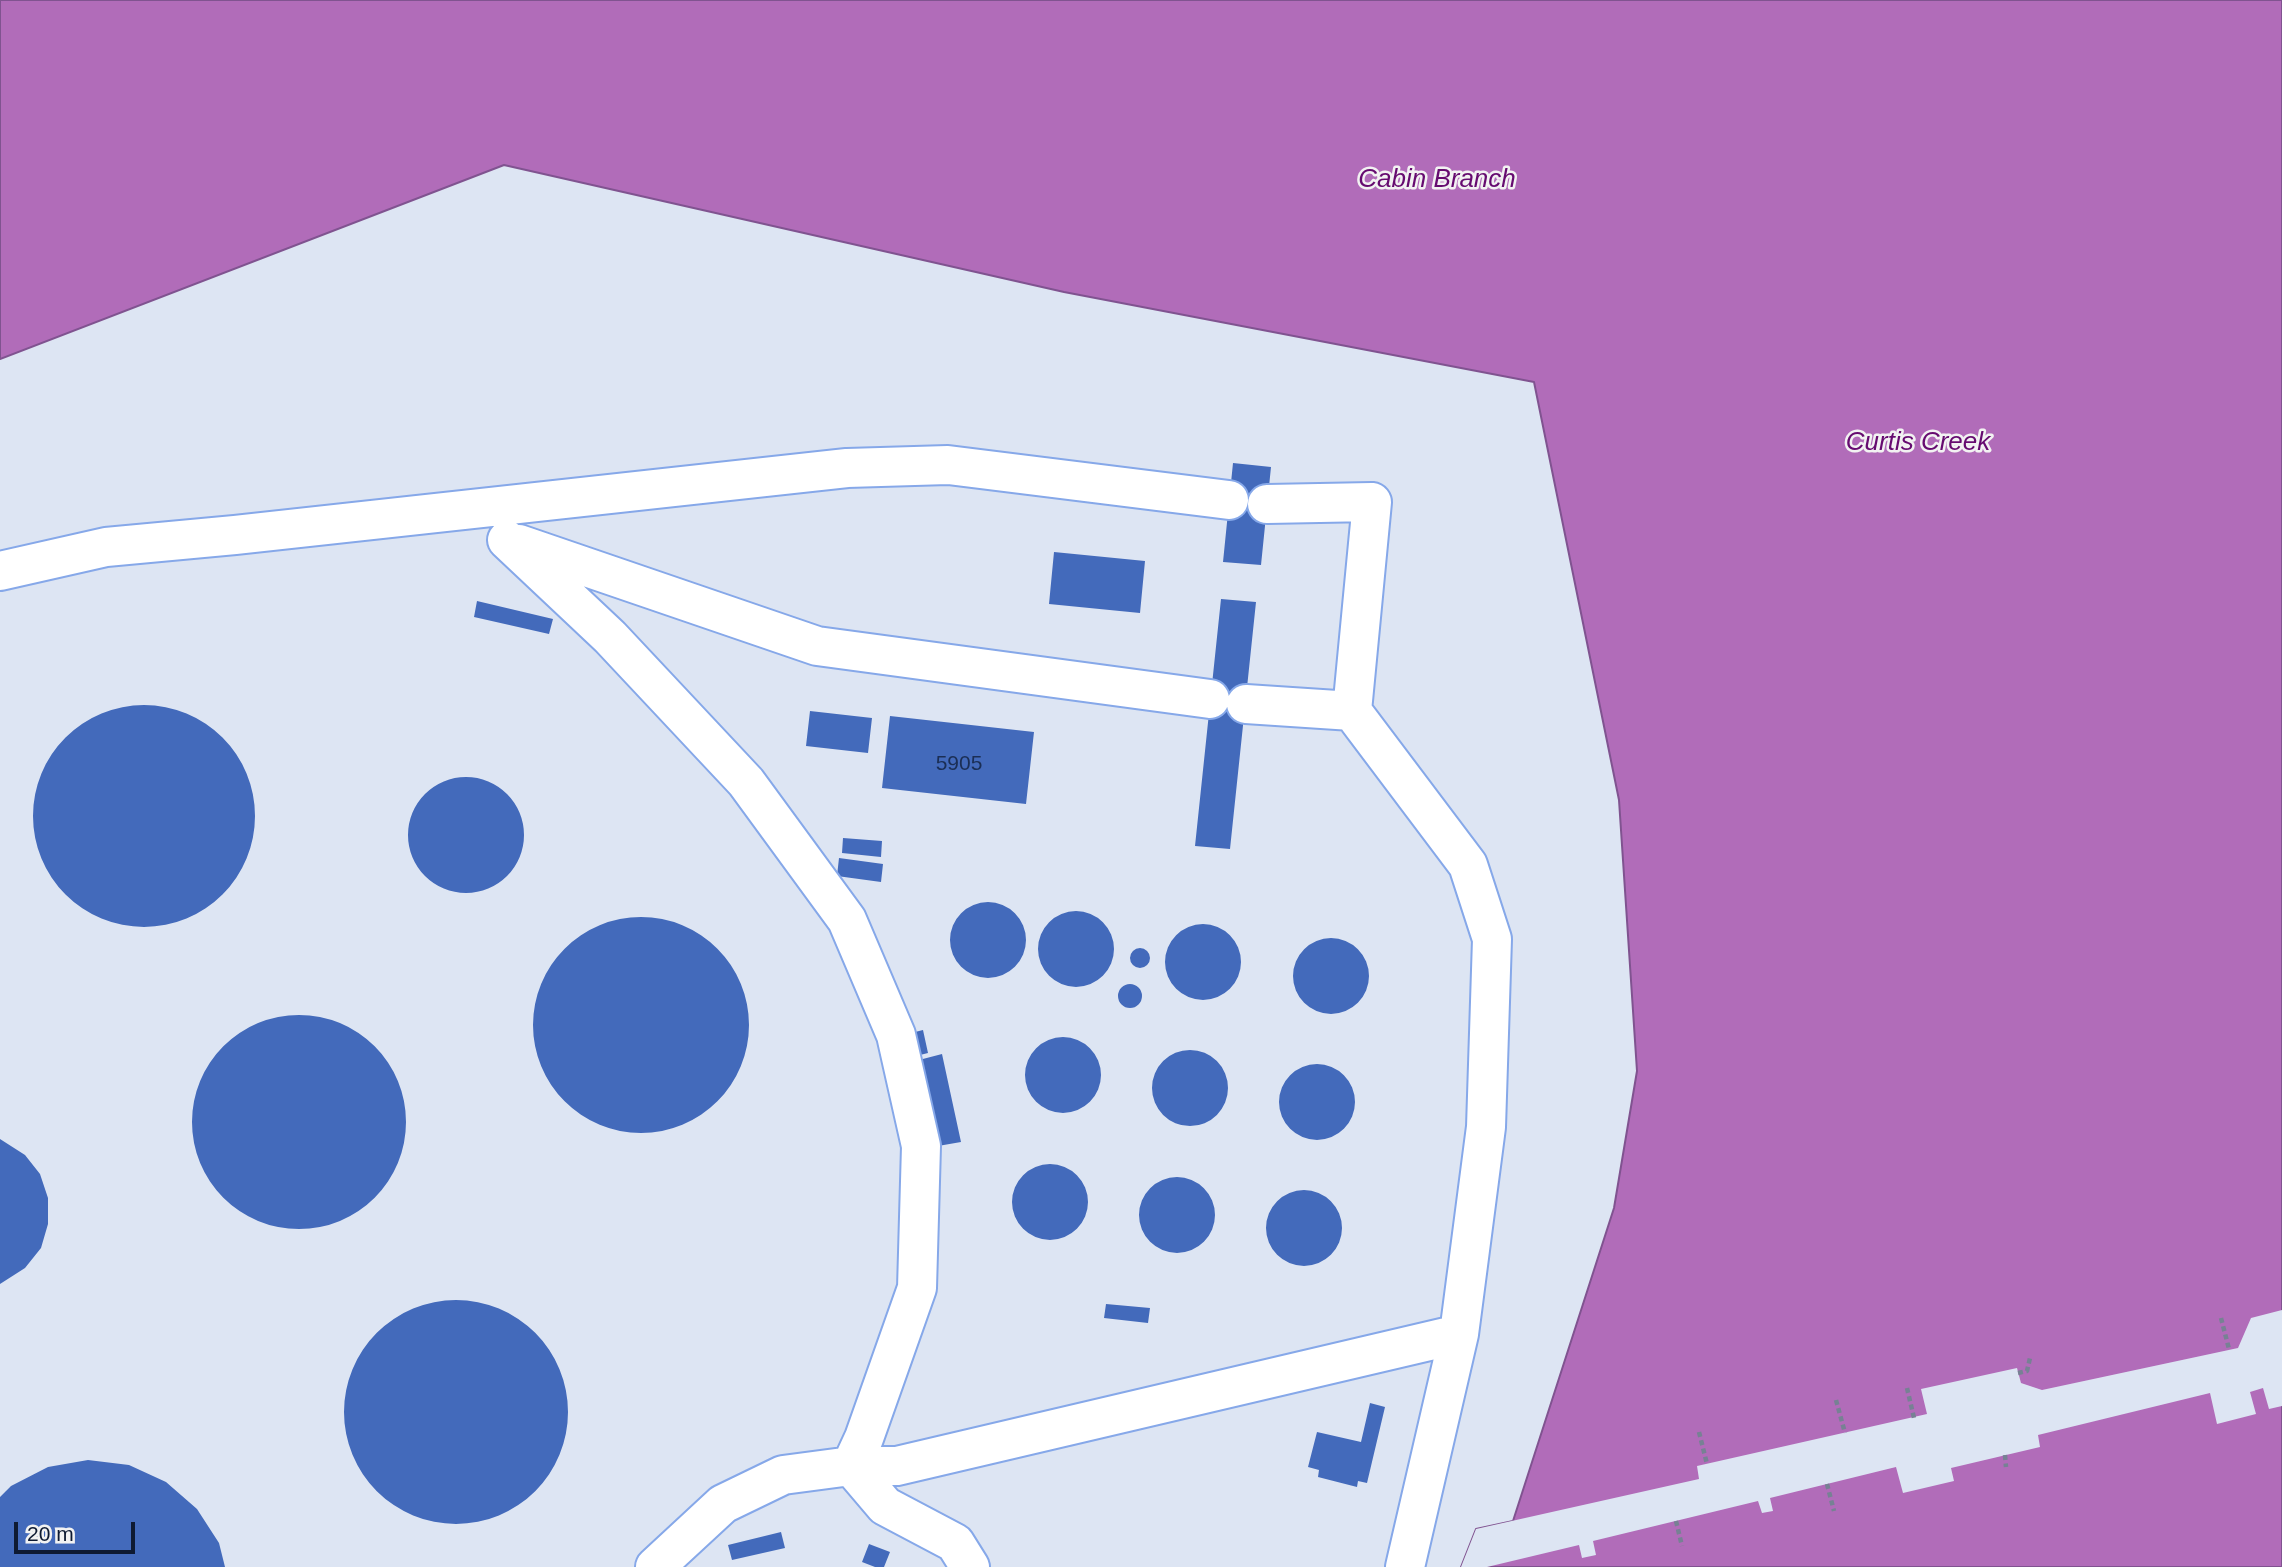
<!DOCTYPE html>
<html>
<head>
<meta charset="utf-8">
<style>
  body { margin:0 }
  #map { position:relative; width:2282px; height:1567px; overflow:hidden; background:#dde5f3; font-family:Arial,sans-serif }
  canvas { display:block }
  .scale { position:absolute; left:14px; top:1522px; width:121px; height:32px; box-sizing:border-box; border:4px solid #0e1a32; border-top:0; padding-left:9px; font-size:21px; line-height:24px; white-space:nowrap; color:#0e1a32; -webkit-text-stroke:5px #f2f2f2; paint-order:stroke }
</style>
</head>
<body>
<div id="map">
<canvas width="2282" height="1567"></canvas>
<div class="scale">20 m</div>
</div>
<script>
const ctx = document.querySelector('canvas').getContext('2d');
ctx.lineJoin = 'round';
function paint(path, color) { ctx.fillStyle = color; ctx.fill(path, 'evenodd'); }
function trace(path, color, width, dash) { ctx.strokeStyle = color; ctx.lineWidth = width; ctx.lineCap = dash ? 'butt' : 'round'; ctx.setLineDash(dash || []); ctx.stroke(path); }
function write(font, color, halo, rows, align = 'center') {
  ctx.font = font + ' Arial,sans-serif'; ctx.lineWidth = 5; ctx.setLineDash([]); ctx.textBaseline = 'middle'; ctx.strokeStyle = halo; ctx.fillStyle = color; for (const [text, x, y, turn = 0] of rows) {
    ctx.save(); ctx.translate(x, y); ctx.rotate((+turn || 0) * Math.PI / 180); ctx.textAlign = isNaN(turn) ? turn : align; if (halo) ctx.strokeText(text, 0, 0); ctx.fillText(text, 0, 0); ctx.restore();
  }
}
const water = new Path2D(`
  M0,0H2282V1567H1461L1476,1529L1513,1521L1614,1208L1637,1071L1619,800L1534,382L1064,292L504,165L0,359Z`);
paint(water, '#b16cb9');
trace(water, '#805390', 2);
paint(new Path2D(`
  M2282,1310V1406L2269,1409L2263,1388L2250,1392L2256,1414L2217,1424L2210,1393L2038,1435L2040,1447L1951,1468L1954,1481L1903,1493L1896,1467L1770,1498L1773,1511L1762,1513L1758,1501L1593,1541L1596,1555L1582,1558L1579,1545L1487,1567H1461L1476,1529L1699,1479L1697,1466L1927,1414L1921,1389L2017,1368L2021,1383L2042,1390L2238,1348L2251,1318Z`), '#dde5f3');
paint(new Path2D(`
  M1233,463L1271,467L1261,565L1223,562Z
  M1054,552L1145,561L1140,613L1049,604Z
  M1221,599L1256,602L1230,849L1195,846Z
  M477,601L553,619L549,634L474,617Z
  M33 816a111 111 0 1 1 222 0a111 111 0 1 1-222 0Z
  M810,711L872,718L868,753L806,746Z
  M890,716L1034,732L1026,804L882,788Z
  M408 835a58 58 0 1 1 116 0a58 58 0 1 1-116 0Z
  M843,838L882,841L881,857L842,853Z
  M839,858L883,864L881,882L837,876Z
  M950 940a38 38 0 1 1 76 0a38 38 0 1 1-76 0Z
  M1038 949a38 38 0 1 1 76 0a38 38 0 1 1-76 0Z
  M533 1025a108 108 0 1 1 216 0a108 108 0 1 1-216 0Z
  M1165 962a38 38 0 1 1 76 0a38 38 0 1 1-76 0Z
  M1293 976a38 38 0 1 1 76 0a38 38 0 1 1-76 0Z
  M1130 958a10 10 0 1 1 20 0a10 10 0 1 1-20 0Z
  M1118 996a12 12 0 1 1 24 0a12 12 0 1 1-24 0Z
  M192 1122a107 107 0 1 1 214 0a107 107 0 1 1-214 0Z
  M923,1030L928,1053L904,1059L899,1036Z
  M1025 1075a38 38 0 1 1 76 0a38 38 0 1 1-76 0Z
  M1152 1088a38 38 0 1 1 76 0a38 38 0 1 1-76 0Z
  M942,1054L961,1142L938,1146L919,1060Z
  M1279 1102a38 38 0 1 1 76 0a38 38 0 1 1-76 0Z
  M0,1139L25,1155L40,1174L48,1198V1224L41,1248L25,1268L0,1284Z
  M1012 1202a38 38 0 1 1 76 0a38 38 0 1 1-76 0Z
  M1139 1215a38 38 0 1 1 76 0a38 38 0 1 1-76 0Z
  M1266 1228a38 38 0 1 1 76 0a38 38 0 1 1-76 0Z
  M344 1412a112 112 0 1 1 224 0a112 112 0 1 1-224 0Z
  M1106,1304L1150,1308L1148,1323L1104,1318Z
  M1370,1403L1385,1407L1367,1483L1358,1481L1357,1487L1318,1477L1319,1470L1308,1467L1317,1432L1361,1442Z
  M88,1460L129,1465L166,1482L197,1509L219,1543L225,1567H0V1497L11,1486L48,1467Z
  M781,1532L785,1548L732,1560L728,1545Z
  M869,1544L890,1552L884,1567H875L862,1562Z`), '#436abb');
const minor = new Path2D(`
  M507,540L610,637L746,782L847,920L896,1035L921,1146L917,1288L864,1438L851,1466
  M519,544L817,646L1210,699
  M0,571L106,547L235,535L847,468L948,465L1229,500
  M1246,704L1352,711L1372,502L1267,504
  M1352,711L1468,865L1492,939L1486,1127L1459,1334L1405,1567
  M851,1466L885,1506L955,1543L970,1567
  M655,1567L723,1504L783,1475L851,1466H897L1459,1334`);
trace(minor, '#86a8e9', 42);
trace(new Path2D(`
  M2221,1318L2229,1349
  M2018,1373L2027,1371L2030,1358
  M1907,1388L1914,1418
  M1836,1400L1845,1433
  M1699,1432L1707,1464
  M2005,1455L2006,1467
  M1827,1484L1834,1511
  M1676,1521L1682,1546`), '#778194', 4.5, [5, 3.5]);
trace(minor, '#fff', 38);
write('21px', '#1b2e54', null, [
  ["5905",959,764]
]);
write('italic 26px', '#660b70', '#f2f2f2', [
  ["Cabin Branch",1437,180],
  ["Curtis Creek",1918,443]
]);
</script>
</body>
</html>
